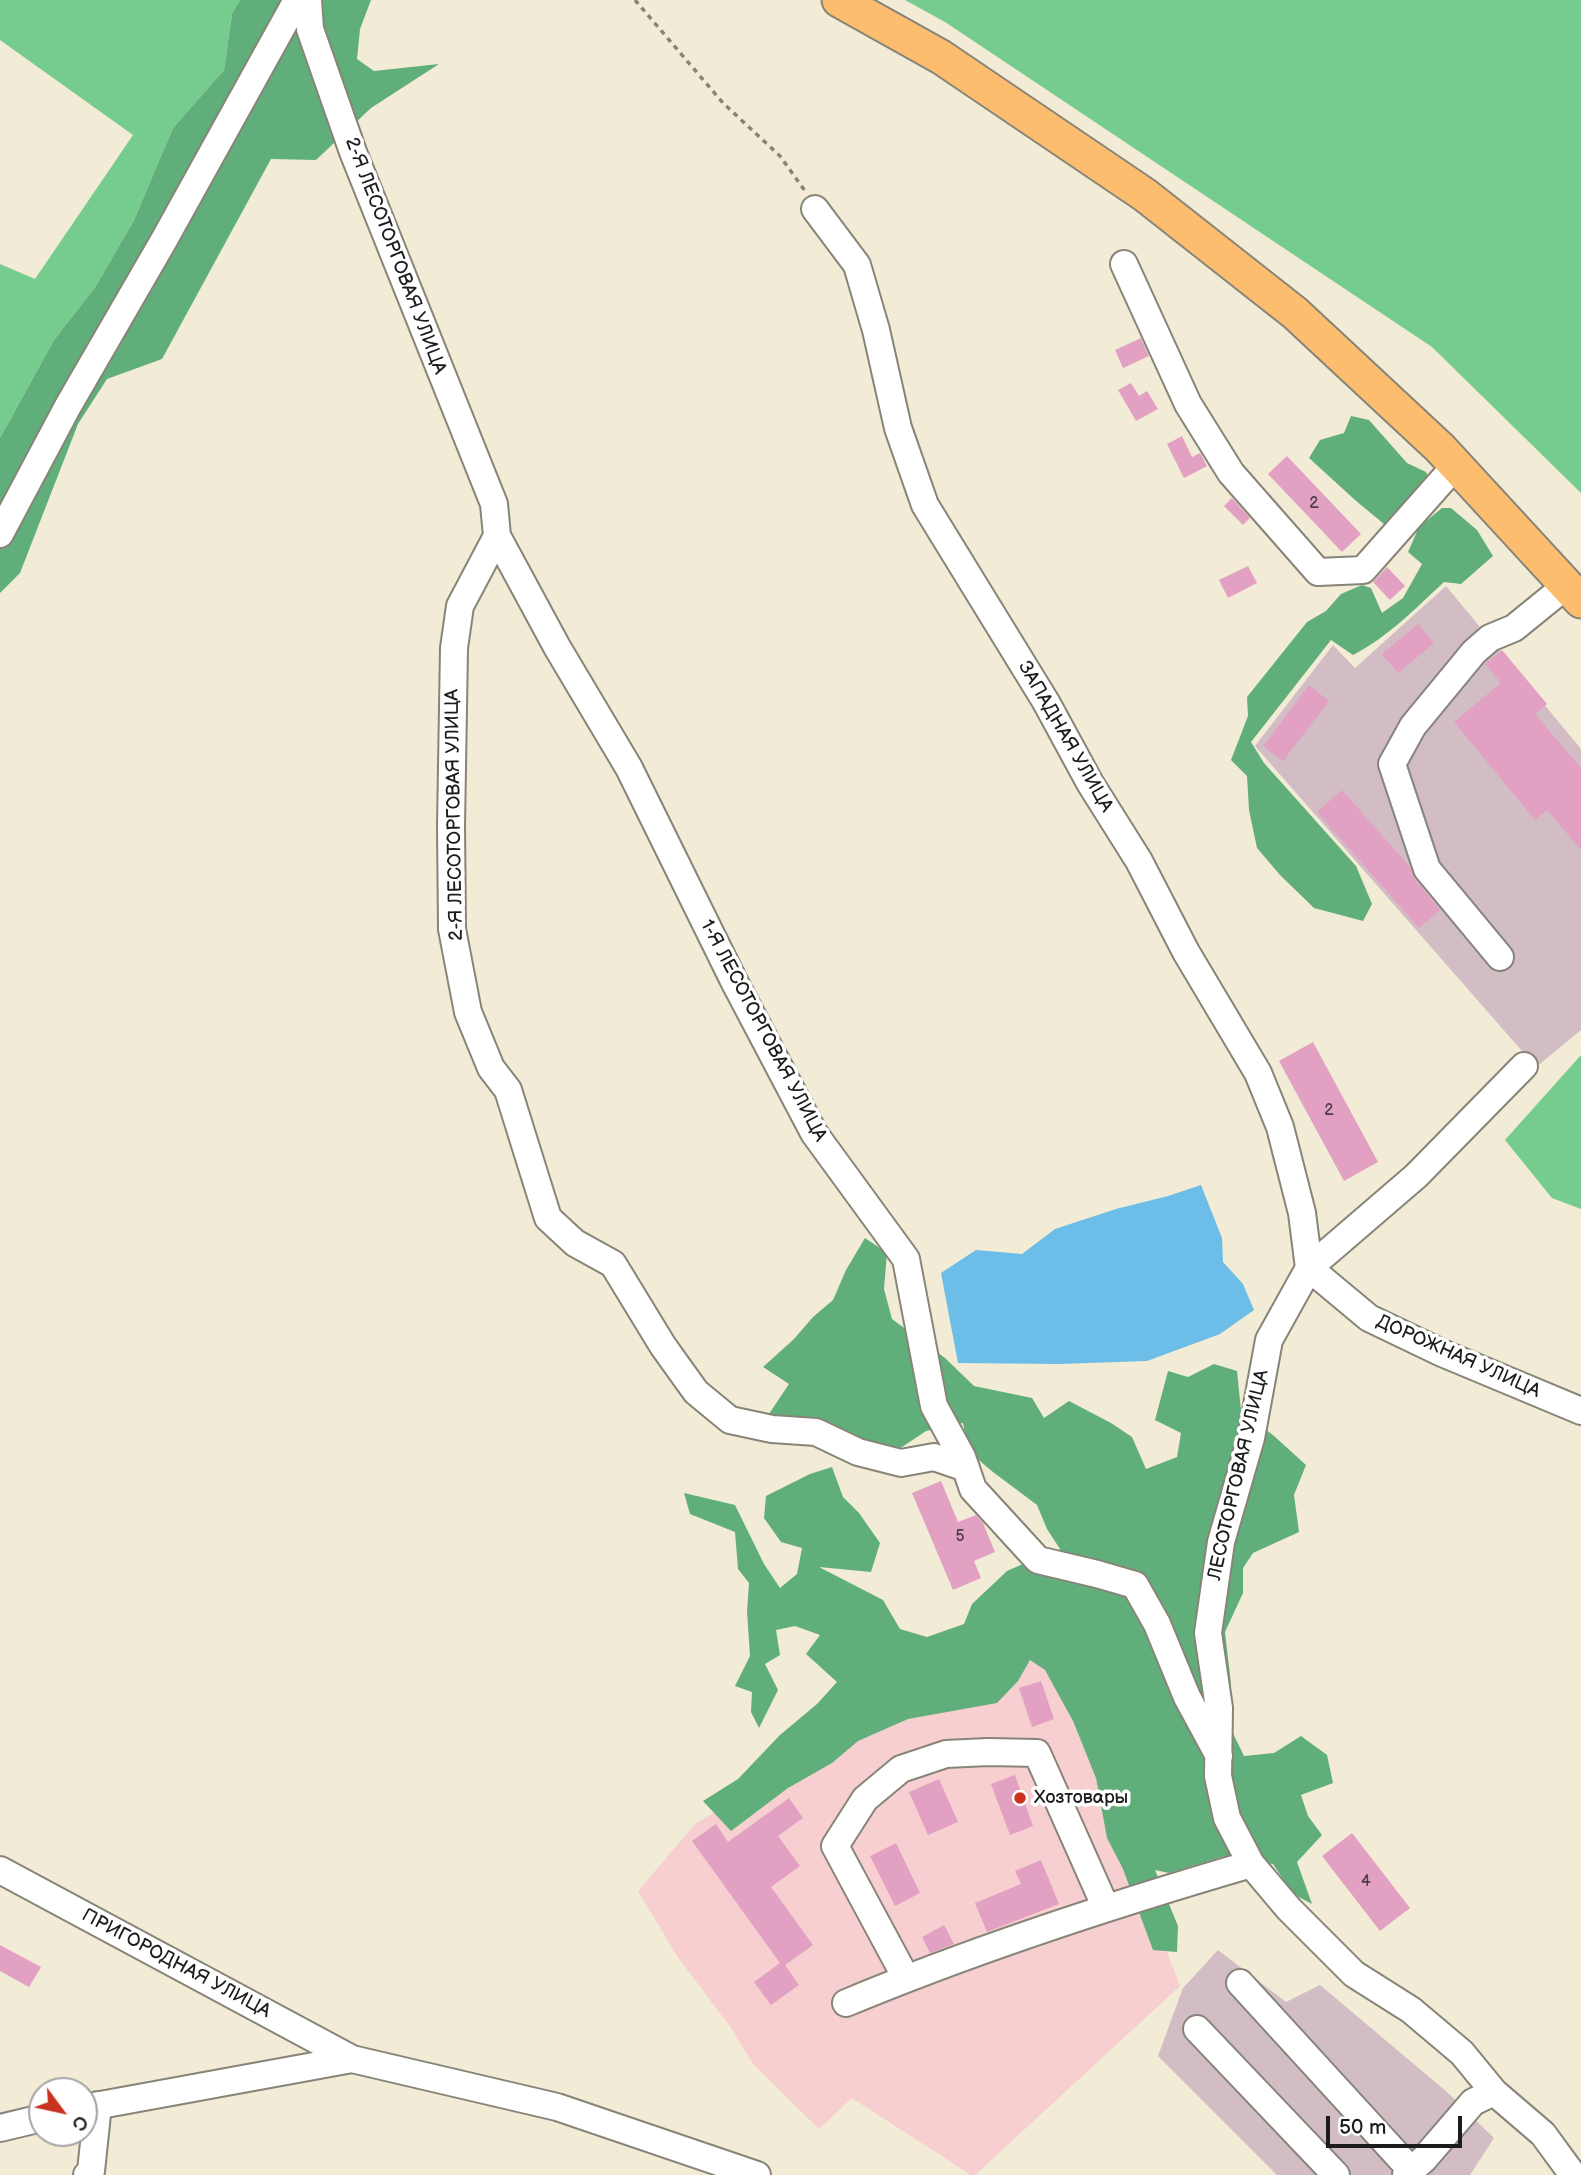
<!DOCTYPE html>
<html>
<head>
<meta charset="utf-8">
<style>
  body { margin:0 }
  #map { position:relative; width:1581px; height:2175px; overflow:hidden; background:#f2ebd5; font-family:"Balsamiq Sans",sans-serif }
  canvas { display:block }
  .north { position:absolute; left:28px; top:2077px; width:70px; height:70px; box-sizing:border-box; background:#fff; border:2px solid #a4a4a4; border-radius:50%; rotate:123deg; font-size:19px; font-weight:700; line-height:28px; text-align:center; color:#1c1c1c }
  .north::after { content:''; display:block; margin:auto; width:24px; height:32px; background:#c8321e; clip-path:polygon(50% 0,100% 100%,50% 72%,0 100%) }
  .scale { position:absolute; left:1326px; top:2116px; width:136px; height:32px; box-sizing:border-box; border:4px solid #1c1c1c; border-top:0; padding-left:9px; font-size:21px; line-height:24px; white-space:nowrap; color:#1c1c1c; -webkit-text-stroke:5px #fff; paint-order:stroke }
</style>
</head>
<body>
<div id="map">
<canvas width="1581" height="2175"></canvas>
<div class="north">С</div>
<div class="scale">50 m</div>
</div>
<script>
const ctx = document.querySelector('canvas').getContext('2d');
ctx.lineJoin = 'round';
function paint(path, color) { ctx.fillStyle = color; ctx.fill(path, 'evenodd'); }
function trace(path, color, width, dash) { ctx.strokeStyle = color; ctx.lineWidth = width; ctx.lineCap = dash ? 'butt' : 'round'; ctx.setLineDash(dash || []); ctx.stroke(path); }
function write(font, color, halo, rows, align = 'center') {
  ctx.font = font + ' "Balsamiq Sans",sans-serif'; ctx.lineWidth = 7; ctx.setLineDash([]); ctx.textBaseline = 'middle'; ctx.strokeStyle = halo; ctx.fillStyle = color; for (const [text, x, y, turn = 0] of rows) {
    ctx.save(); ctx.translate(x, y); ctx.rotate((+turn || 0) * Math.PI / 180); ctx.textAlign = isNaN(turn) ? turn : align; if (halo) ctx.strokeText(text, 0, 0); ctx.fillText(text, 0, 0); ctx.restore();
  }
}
paint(new Path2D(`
  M1046,1654L1145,1895L1180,1986L975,2175H971L852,2098L819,2129L753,2064L731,2028L677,1956L638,1891L696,1823L828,1749Z`), '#f7cfd0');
paint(new Path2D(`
  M1446,586L1581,749V1030L1536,1067L1255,746L1333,645L1355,668Z
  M1218,1950L1286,2002L1320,1985L1447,2092L1494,2138L1470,2175H1277L1158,2056L1183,1988Z`), '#d2bdc5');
paint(new Path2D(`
  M0,0H240L232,14L224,70L173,128L134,220L96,286L54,340L0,438V264L35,279L133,135L0,40Z
  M905,0H1581V493L1432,347L945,22Z
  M1581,1055V1209L1552,1198L1505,1140Z`), '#76cb8f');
paint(new Path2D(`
  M240,0H371L360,29L357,59L374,71L439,64L371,108L316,160L271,159L162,359L107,379L78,424L20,573L0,593V438L54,340L96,286L134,220L173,128L224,70L232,14Z
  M1351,416L1369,420L1407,463L1426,472L1432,484L1390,529L1355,500L1309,458L1320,440L1344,433Z
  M1442,508H1451L1477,530L1493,556L1461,584L1444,582C1416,608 1388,637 1353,655L1331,640L1251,742L1264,763L1356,866L1372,904L1363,921L1314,908L1280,875L1257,848L1249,810L1247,776L1231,760L1248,716L1247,697L1307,622L1326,611L1341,594L1362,585L1371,588L1382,613L1403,598L1422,564L1408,552L1419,527Z
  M865,1238L887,1253L884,1289L892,1319L945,1358L974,1386L1032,1398L1044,1418L1069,1401L1111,1423L1132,1437L1146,1469L1177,1457L1181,1433L1155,1420L1168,1371L1188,1377L1214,1364L1237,1371L1241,1410L1274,1436L1306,1465L1294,1495L1299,1532L1253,1553L1243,1568V1593L1225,1632L1231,1684L1227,1721L1244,1756L1274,1753L1301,1736L1327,1755L1333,1783L1301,1795L1308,1816L1322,1835L1297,1862L1312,1904L1293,1894L1273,1864L1225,1856L1169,1873L1155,1870L1178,1926L1177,1952L1153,1950L1123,1869L1107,1838L1096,1778L1073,1721L1045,1670L1030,1660L1018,1681L997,1703L908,1719L858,1741L832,1763L788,1788L731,1831L703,1801L738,1779L780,1735L817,1704L837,1682L806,1654L820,1635L795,1626L776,1630L780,1655L765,1664L778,1690L759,1728L751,1712L752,1692L735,1686L750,1656L747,1611L749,1583L738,1569L735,1532L690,1514L684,1493L735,1505L764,1564L780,1588L797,1574L802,1548L781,1542L764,1518L766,1496L810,1474L832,1467L843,1497L859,1513L880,1543L871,1572L819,1567L883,1600L900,1629L927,1637L964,1624L972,1604L1007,1571L1023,1564L1042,1568L1060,1549L1047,1529L1037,1505L993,1472L968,1451L963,1423L926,1431L899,1449L826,1427L769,1414L789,1384L763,1367L794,1339L813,1317L833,1300L846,1270Z`), '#60af7a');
paint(new Path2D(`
  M1201,1185L1222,1238L1223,1262L1243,1284L1254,1310L1220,1334L1147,1361L1059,1364L958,1363L941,1273L976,1250L1022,1254L1055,1229L1116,1209L1168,1196Z`), '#6cbde8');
paint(new Path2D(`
  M1141,338L1149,356L1123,368L1115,350Z
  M1131,383L1139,396L1147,391L1158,409L1136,421L1118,390Z
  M1182,436L1192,457L1200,453L1207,466L1184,478L1167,444Z
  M1287,456L1361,534L1342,552L1268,474Z
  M1232,498L1250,518L1243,525L1224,506Z
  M1248,566L1257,583L1228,598L1219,580Z
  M1387,567L1405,586L1390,600L1373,582Z
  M1418,624L1434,643L1398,673L1382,654Z
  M1502,650L1547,704L1535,714L1581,768V850L1547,810L1535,820L1454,722L1501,683L1485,664Z
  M1309,685L1329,701L1283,761L1263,746Z
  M1342,790L1410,867L1415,879L1440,910L1419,928L1317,812Z
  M1313,1042L1378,1162L1344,1181L1279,1061Z
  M941,1481L958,1522L976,1515L983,1523L995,1552L974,1561L981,1578L953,1590L912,1493Z
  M1041,1681L1054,1719L1032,1727L1019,1688Z
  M1015,1775L1033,1826L1010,1835L991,1784Z
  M939,1779L958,1822L928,1835L909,1792Z
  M789,1798L803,1818L778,1836L800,1866L771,1887L813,1945L785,1965L799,1985L771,2005L754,1982L780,1963L692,1841L716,1824L728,1842Z
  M1352,1833L1410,1908L1380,1931L1322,1856Z
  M896,1843L920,1893L895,1906L870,1856Z
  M1041,1860L1059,1904L987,1932L975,1903L1021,1884L1015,1871Z
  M944,1925L954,1944L930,1953L922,1937Z
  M0,1945L41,1967L29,1987L0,1971Z`), '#e2a1c2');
const minor = new Path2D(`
  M308,0L310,29L353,152L494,504L497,536L460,606L454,648L451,826L452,929L468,1012L491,1068L508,1090L548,1218L575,1243L613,1264L663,1346L696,1392L730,1420L772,1429L816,1432L858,1452L901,1463L934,1457L966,1468
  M815,209L857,265L876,330L898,428L925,505L1046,702L1090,783L1139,861L1186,952L1258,1073L1280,1127L1302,1213L1309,1268
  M1124,264L1188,404L1231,473L1318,572L1363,570L1456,465
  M0,534L68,406L164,240L297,0
  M497,536L557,647L629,768L735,983L814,1133L906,1259L934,1406L962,1457L973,1489L1038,1560L1097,1574L1135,1585L1157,1624L1187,1697L1219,1756
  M1500,957L1427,869L1392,764L1413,726L1474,652L1490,638L1514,628L1567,585
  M1524,1066L1416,1176L1309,1268L1269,1340L1251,1438L1221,1542L1208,1633L1219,1708L1218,1776L1227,1818L1251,1864L1289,1909L1354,1974L1411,2010L1462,2053L1494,2092L1543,2134L1573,2175
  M1309,1268L1369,1318L1442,1353L1581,1411
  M0,1870L352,2059
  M906,1978L835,1846L865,1799L901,1769L946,1754L988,1752L1037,1753L1106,1908
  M1240,1983L1411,2170
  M846,2003C978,1948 1114,1904 1251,1864
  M1197,2029L1336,2175
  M84,2108L352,2059L557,2107L757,2175
  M0,2128L42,2118
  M87,2175L91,2171L98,2105
  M1406,2175L1424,2159L1473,2102L1494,2092`);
const major = new Path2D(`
  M839,0L941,57L1145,195L1295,313L1440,448L1581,601`);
trace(minor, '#878478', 30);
trace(major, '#878478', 37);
trace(new Path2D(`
  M635,0L723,103L780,156L805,191`), '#878478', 3.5, [5, 5]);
trace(minor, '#fff', 26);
trace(major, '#fcbd6e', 33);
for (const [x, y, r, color] of [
  [1020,1798,7,"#c8321e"]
]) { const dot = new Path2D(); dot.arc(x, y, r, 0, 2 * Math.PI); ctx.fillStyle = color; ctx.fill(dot); trace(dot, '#fff', 2.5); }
write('16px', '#4e3d46', null, [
  ["2",1314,504],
  ["2",1329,1111],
  ["5",960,1537],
  ["4",1366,1882]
]);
write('19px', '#1c1c1c', '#fff', [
  ["2-Я ЛЕСОТОРГОВАЯ УЛИЦА",395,256,69],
  ["ЗАПАДНАЯ УЛИЦА",1065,737,60],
  ["2-Я ЛЕСОТОРГОВАЯ УЛИЦА",455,815,-91],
  ["1-Я ЛЕСОТОРГОВАЯ УЛИЦА",763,1031,62],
  ["ДОРОЖНАЯ УЛИЦА",1458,1357,24],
  ["ЛЕСОТОРГОВАЯ УЛИЦА",1239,1475,-77],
  ["ПРИГОРОДНАЯ УЛИЦА",176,1964,28]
]);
write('19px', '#1c1c1c', '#fff', [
  ["Хозтовары",1034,1798]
], 'left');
</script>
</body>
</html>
